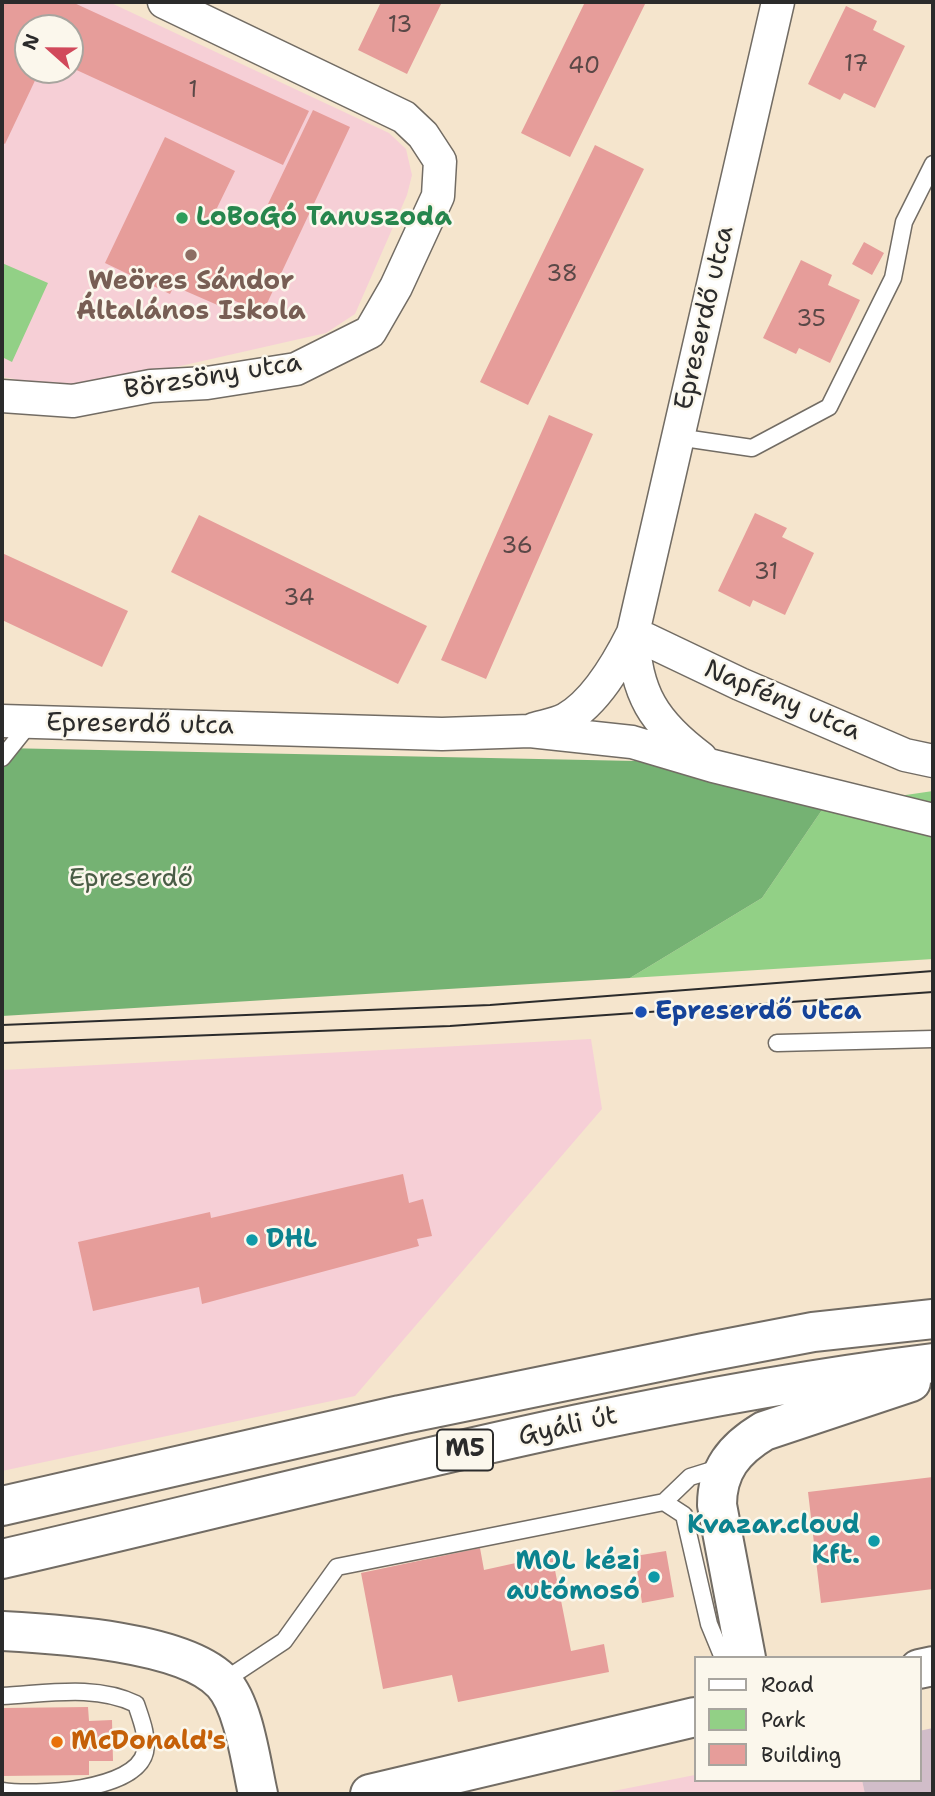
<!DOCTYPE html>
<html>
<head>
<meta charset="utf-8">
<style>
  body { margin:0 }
  #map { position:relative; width:935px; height:1796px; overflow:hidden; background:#f5e5cd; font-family:"Shantell Sans",sans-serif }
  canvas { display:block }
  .frame { position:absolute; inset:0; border:4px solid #2b2b2b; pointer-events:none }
  .legend { position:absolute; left:694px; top:1656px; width:228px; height:126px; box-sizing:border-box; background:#fbf7ec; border:2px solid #a8a59f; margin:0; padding:9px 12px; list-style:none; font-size:21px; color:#2b2b2b }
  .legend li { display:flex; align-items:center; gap:14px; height:35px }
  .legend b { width:35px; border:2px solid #a8a59f }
  .north { position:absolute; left:14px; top:14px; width:70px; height:70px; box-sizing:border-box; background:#fbf7ec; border:2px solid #a8a59f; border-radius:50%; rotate:291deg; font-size:19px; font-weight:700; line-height:28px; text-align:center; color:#2b2b2b }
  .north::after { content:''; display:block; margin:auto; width:24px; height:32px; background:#d1495b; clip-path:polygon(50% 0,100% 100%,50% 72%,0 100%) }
</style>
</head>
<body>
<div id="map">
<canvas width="935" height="1796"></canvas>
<div class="frame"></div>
<ul class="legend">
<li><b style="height:9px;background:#fff"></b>Road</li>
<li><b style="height:19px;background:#92d086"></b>Park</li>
<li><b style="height:19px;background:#e69d9a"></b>Building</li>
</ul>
<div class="north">N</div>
</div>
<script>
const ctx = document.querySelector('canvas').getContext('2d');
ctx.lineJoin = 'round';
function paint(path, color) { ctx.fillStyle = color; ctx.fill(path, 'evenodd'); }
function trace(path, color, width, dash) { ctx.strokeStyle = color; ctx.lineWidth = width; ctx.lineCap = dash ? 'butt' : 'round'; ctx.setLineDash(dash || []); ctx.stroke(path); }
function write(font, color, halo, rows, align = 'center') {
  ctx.font = font + ' "Shantell Sans",sans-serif'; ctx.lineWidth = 5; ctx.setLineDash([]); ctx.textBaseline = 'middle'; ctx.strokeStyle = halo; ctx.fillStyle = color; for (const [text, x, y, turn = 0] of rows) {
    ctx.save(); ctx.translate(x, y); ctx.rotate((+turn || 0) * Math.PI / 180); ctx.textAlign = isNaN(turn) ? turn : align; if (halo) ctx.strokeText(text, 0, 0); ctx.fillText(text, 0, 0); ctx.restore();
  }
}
paint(new Path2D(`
  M2,2H109L389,133L406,149L412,175L407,195L355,314L326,333L35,399L15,379L2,377ZM28,28H70V70H28Z
  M591,1039L602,1109L355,1396L2,1471V1070Z
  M695,1775V1780H862L865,1794H598Z`), '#f6cfd6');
paint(new Path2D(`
  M933,1728V1794H865L862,1780H919V1731Z`), '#d1bdc9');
paint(new Path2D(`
  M2,263L48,283L12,362L2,357Z
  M933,791V959L630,978L762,898L824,807Z`), '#92d086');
paint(new Path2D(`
  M2,748L636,761L824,807L762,898L630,978L2,1016Z`), '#75b273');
paint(new Path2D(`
  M2,2H72L309,111L283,165L70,67V28H28V70H40L5,144L2,142Z
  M381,2H442L407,74L358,50Z
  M585,2H646L570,157L521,133Z
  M846,6L877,21L873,30L905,46L875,108L844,93L840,100L808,84Z
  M313,110L350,127L262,314L227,297L222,307L174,286L170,294L105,263L165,137L235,171L217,208L257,227Z
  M595,145L644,169L528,405L480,382Z
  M864,242L884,253L872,275L852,264Z
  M801,260L832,275L828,285L860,300L830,363L799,348L796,354L763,338Z
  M549,415L593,434L486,679L441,660Z
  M755,513L787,528L782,537L814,553L785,615L753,600L750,607L718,591Z
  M199,515L427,626L398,684L171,572Z
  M2,553L128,611L102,667L2,620Z
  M403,1174L409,1203L423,1199L432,1236L417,1239L419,1246L202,1304L199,1287L93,1311L78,1242L210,1212L211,1218Z
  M933,1477V1589L821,1603L808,1492Z
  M480,1548L484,1570L552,1555L571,1651L604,1644L609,1672L458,1702L452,1675L383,1689L361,1573Z
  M666,1551L674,1597L642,1603L635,1556Z
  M88,1707L89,1721L112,1720L113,1761H89V1775L2,1776L4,1708Z`), '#e69d9a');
const service = new Path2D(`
  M677,437L752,448L829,407L893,278L904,222L933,164
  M2,758L30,723
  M777,1043L933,1039
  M664,1502L684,1515L709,1624L723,1658
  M222,1682L284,1641L337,1567L664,1502L690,1477L722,1467
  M2,1696C46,1694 95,1684 136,1704C141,1719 148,1736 145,1752C136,1791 34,1796 2,1791`);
const minor = new Path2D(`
  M2,396L73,401L151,386L207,383L296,369L370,332L396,287L438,196L440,161L423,135L404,117L164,2
  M633,633L740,684L905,755L933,761
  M633,633C635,693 654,723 701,758
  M2,721L442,734L530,731L632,742L713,766L933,820
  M534,729C544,726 557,724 566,719C596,702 618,663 633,633L778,2`);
const tertiary = new Path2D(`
  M919,1669L933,1666
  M370,1794L695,1717`);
const primary = new Path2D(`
  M2,1506L400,1415L703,1353L813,1332L933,1319
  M2,1559C311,1488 618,1402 933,1363
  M2,1631C56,1634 185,1641 223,1683C244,1706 251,1763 258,1794
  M746,1658L717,1505C717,1470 734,1449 764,1431L911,1382`);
trace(service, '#726c64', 19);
trace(minor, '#726c64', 35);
trace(tertiary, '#726c64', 42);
trace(primary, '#726c64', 42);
trace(service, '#fff', 16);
trace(minor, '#fff', 32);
trace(tertiary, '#fff', 38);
trace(primary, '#fff', 38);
trace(new Path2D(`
  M2,1025L490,1005L933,971
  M2,1043L450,1026L933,992`), '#2b2b2b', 2);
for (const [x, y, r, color] of [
  [182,218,7,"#2e9e5b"],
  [191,255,7,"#8d6e63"],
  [641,1012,7,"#1a4fb4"],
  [252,1240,7,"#0f9aa8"],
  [874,1541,7,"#0f9aa8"],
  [654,1577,7,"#0f9aa8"],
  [57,1742,7,"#e8710a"]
]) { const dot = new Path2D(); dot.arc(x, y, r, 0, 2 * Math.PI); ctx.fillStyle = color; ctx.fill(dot); trace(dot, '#fbf7ec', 2.5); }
write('23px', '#5a4847', null, [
  ["13",400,26],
  ["17",856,65],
  ["40",584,67],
  ["1",193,91],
  ["38",562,275],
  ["35",811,320],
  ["36",517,547],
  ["31",766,573],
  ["34",299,599]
]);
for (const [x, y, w] of [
  [465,1450,56]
]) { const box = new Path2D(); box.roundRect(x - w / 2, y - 20.5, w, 41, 5); ctx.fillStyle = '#fbf7ec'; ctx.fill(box); trace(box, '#2b2b2b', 2); }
write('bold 24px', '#2b2b2b', null, [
  ["M5",465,1450]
]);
write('bold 26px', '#27864d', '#fbf7ec', [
  ["LoBoGó Tanuszoda",196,218]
], 'left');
write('bold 26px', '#785e54', '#fbf7ec', [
  ["Weöres Sándor",191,282],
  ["Általános Iskola",191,312]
]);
write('26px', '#2b2b2b', '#fbf7ec', [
  ["Epreserdő utca",705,318,-77],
  ["Börzsöny utca",213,377,-9],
  ["Napfény utca",782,701,23],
  ["Epreserdő utca",140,725,1],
  ["Gyáli út",568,1427,-13]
]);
write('26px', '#4a5d46', '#fbf7ec', [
  ["Epreserdő",131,879]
]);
write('bold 26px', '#164399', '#fbf7ec', [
  ["Epreserdő utca",655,1012]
], 'left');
write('bold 26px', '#0d838f', '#fbf7ec', [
  ["DHL",266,1240,"left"],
  ["Kvazar.cloud",860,1526],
  ["Kft.",860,1556],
  ["MOL kézi",640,1562],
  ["autómosó",640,1592]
], 'right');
write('bold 26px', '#c56008', '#fbf7ec', [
  ["McDonald's",71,1742]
], 'left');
</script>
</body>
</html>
